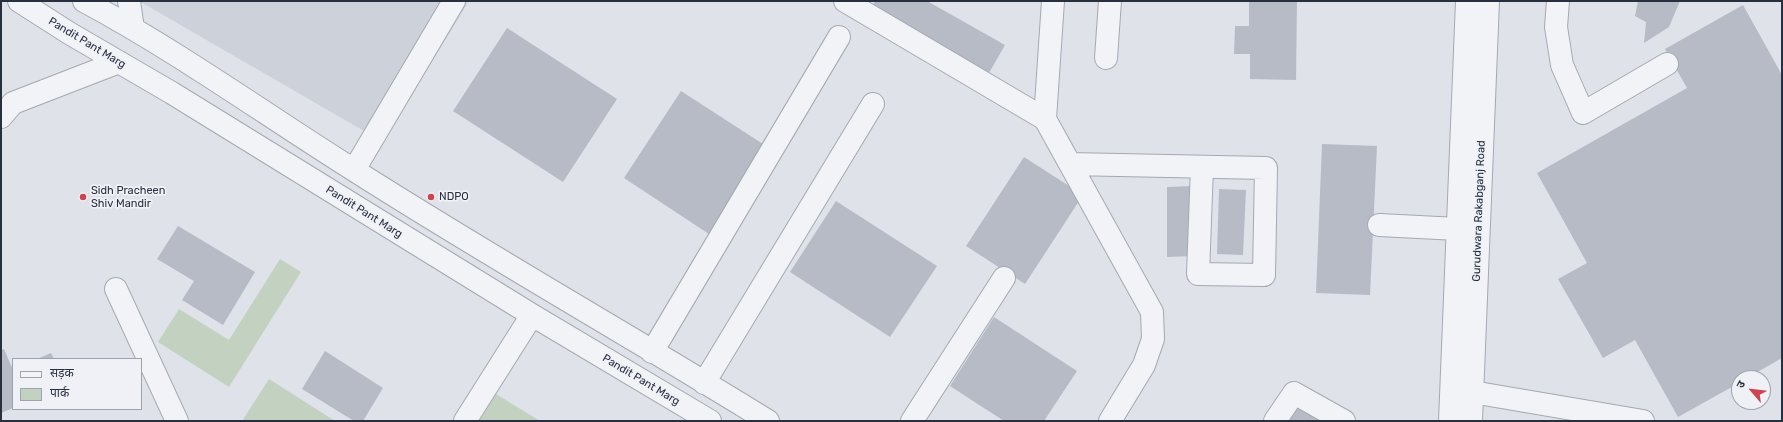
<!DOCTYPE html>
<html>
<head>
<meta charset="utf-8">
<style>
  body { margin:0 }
  #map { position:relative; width:1783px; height:422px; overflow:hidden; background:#dfe2e8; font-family:Rubik,"Noto Sans Devanagari",sans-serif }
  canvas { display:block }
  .frame { position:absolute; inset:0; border:2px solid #282f3f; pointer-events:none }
  .legend { position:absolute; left:12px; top:358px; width:130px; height:52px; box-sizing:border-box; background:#eff1f6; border:1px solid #9fa3ad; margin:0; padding:5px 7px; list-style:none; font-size:12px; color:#282f3f }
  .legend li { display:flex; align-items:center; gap:8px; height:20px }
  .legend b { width:20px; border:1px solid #9fa3ad }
  .north { position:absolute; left:1731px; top:370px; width:40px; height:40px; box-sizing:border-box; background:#eff1f6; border:1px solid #9fa3ad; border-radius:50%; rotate:298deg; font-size:11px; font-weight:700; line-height:16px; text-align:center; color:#282f3f }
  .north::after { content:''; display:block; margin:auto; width:14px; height:18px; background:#ce444e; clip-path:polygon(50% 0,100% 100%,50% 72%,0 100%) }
</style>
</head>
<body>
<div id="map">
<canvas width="1783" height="422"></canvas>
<div class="frame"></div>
<ul class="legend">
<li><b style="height:5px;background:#f2f3f7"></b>सड़क</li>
<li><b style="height:11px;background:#c3d2c0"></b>पार्क</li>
</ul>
<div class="north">उ</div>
</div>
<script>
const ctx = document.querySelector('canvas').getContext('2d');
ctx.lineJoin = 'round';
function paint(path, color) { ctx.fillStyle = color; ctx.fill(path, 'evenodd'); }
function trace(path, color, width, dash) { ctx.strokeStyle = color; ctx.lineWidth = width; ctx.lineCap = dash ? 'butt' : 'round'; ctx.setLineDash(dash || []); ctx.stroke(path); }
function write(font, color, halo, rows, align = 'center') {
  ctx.font = font + ' Rubik,sans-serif'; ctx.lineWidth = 3.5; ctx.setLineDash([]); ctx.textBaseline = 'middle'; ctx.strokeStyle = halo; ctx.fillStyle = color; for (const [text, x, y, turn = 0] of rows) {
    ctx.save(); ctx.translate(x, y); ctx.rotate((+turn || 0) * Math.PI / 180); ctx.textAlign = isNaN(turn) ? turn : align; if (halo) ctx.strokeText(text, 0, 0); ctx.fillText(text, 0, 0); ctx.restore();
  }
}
paint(new Path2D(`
  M139,1H469L383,142Z`), '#cdd1da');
paint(new Path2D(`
  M280,259L301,272L229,387L158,342L179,309L229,340Z
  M269,379L335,421H242Z
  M496,394L540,421H479Z`), '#c3d2c0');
paint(new Path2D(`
  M875,1H927L1005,45L989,73L872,7Z
  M1249,1H1297L1296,80L1250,79V54H1234L1235,26H1249Z
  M1638,1H1680L1669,27L1644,43L1646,22L1635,16Z
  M1743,5L1782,75V358L1747,378H1739V383L1678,417L1635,340L1603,358L1558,279L1587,263L1537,173L1687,88L1665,49Z
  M507,28L617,99L563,182L453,111Z
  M681,91L766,146L709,234L624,178Z
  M1322,144L1377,146L1370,295L1316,293Z
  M1024,157L1083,195L1025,284L966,246Z
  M1192,186L1193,256L1167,257V187Z
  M1219,189L1246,190L1243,255L1217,254Z
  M836,201L937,266L890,337L790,272Z
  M178,226L255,272L223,325L182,300L194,281L157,259Z
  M994,317L1077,371L1044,421H1004L950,386Z
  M4,349L13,370V408L1,413V350Z
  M325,351L383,388L363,421H354L302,389Z
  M51,353L54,359H37Z
  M1296,402L1328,421H1285Z`), '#b6bbc5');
const minor = new Path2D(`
  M19,1L69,33L172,93L532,315L710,421
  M84,1C179,52 266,115 357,172C492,258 632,337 768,421
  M129,1L133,29
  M845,1L1045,119L1152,312L1153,339L1144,365L1110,421
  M1558,1L1556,27L1562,65L1583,113L1667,64
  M1106,58L1110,1
  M1,117L13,103L119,62
  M1045,119L1053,1
  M1070,164L1266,168L1264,275L1198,274L1202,167
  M354,170L454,1
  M1379,225L1458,229
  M116,289L177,421
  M652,352L839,37
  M704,383L873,104
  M1472,392L1643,421
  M465,421L532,315
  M912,421L1004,278
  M1275,421L1294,393L1344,421
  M1450,421L1467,1
  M1471,421L1488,1`);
trace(minor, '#a4a9b2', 24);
trace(minor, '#f2f3f7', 22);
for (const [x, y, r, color] of [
  [83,197,4,"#ce444e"],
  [431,197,4,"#ce444e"]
]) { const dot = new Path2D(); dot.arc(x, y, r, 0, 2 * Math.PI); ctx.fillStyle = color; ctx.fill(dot); trace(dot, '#eff1f6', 1.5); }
write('11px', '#282f3f', '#eff1f6', [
  ["Pandit Pant Marg",87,43,31],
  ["Gurudwara Rakabganj Road",1479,211,-88],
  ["Pandit Pant Marg",364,212,32],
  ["Pandit Pant Marg",641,380,31]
]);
write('11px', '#282f3f', '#eff1f6', [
  ["Sidh Pracheen",91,191],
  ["Shiv Mandir",91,204],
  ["NDPO",439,197]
], 'left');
</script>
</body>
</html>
